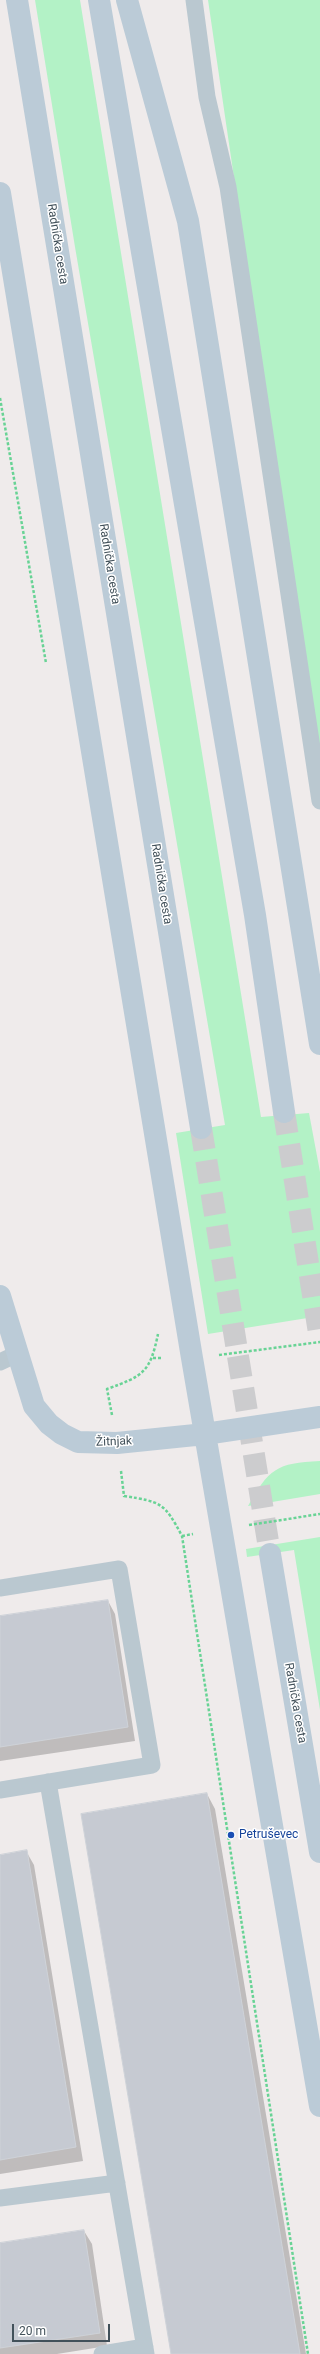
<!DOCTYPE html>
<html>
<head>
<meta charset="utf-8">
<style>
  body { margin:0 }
  #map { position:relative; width:320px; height:2354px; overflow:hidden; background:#efebeb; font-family:Roboto,sans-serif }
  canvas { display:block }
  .scale { position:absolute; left:12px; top:2324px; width:98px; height:18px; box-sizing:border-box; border:2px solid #42515a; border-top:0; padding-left:5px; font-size:12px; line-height:14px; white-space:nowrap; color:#42515a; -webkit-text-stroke:3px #fff; paint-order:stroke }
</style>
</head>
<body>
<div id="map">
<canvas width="320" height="2354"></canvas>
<div class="scale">20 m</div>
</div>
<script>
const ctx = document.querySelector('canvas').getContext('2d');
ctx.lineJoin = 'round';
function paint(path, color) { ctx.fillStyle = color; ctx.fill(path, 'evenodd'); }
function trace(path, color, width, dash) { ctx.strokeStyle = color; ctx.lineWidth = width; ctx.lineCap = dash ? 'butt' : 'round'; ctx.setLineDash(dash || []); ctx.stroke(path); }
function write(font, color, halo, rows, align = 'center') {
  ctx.font = font + ' Roboto,sans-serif'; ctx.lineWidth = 3; ctx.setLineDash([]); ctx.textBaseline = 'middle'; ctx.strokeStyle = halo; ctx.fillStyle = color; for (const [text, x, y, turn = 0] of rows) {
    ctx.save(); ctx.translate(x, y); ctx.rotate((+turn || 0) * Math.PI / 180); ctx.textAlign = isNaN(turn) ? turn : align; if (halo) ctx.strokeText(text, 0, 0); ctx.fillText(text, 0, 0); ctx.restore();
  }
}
paint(new Path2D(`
  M35,0H80L261,1117L309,1113L320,1172V1316L208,1334L176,1133L225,1125L75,247Z
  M208,0H320V766Z
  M320,1461V1494L248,1506C269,1469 276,1463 320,1461Z
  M320,1537V1710L294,1550L247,1557L246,1549Z`), '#b3f2c6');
paint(new Path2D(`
  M108,1601L115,1614L135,1741L0,1761V1617Z
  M207,1794L215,1809L306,2354H172Z
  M26,1851L34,1865L83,2161L0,2174V1856Z
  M84,2231L92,2244L107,2346L57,2354H0V2244Z`), '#0003');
const building = new Path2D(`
  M108,1600L128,1727L0,1747V1616Z
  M207,1793L300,2354H171L81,1814Z
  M27,1850L76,2147L0,2160V1855Z
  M84,2230L100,2333L0,2348V2243Z`);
paint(building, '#c6cad2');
trace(building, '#ced2d8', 1);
trace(new Path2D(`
  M284,1112L320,1339
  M201,1128L270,1554`), '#ccccce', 22, [22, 11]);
trace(new Path2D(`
  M0,398L46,663
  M219,1355L320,1342
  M153,1358H163
  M112,1415L107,1389C143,1376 150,1373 158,1334
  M121,1471L124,1496C161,1502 164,1502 182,1536L308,2354
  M249,1525L320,1514
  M182,1536L193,1534`), '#68d395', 2.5, [3, 2]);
trace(new Path2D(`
  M194,0L207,97L228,187L320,801
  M0,1362L19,1353
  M0,1588L119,1569L152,1765L0,1790
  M48,1782L146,2354
  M0,2198L117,2183
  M102,2354L145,2347`), '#bac8d0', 17);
trace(new Path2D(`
  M17,0L201,1128
  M99,0L255,915L284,1112
  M127,0L188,221L320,1044
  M0,193L192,1358L320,2106
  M0,1296L34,1406L49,1424L62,1434L78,1442L117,1443L205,1434L320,1417
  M270,1554L320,1852`), '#bbcbd7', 22);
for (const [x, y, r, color] of [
  [231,1835,4,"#1a4fb4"]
]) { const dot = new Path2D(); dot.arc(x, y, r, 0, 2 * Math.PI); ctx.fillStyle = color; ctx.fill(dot); trace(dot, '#fff', 1.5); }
write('12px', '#42515a', '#fff', [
  ["Radnička cesta",57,244,81],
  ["Radnička cesta",109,564,81],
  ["Radnička cesta",161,884,81],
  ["Žitnjak",114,1442,-2],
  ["Radnička cesta",295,1703,80]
]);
write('12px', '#164399', '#fff', [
  ["Petruševec",239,1835]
], 'left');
</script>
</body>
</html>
